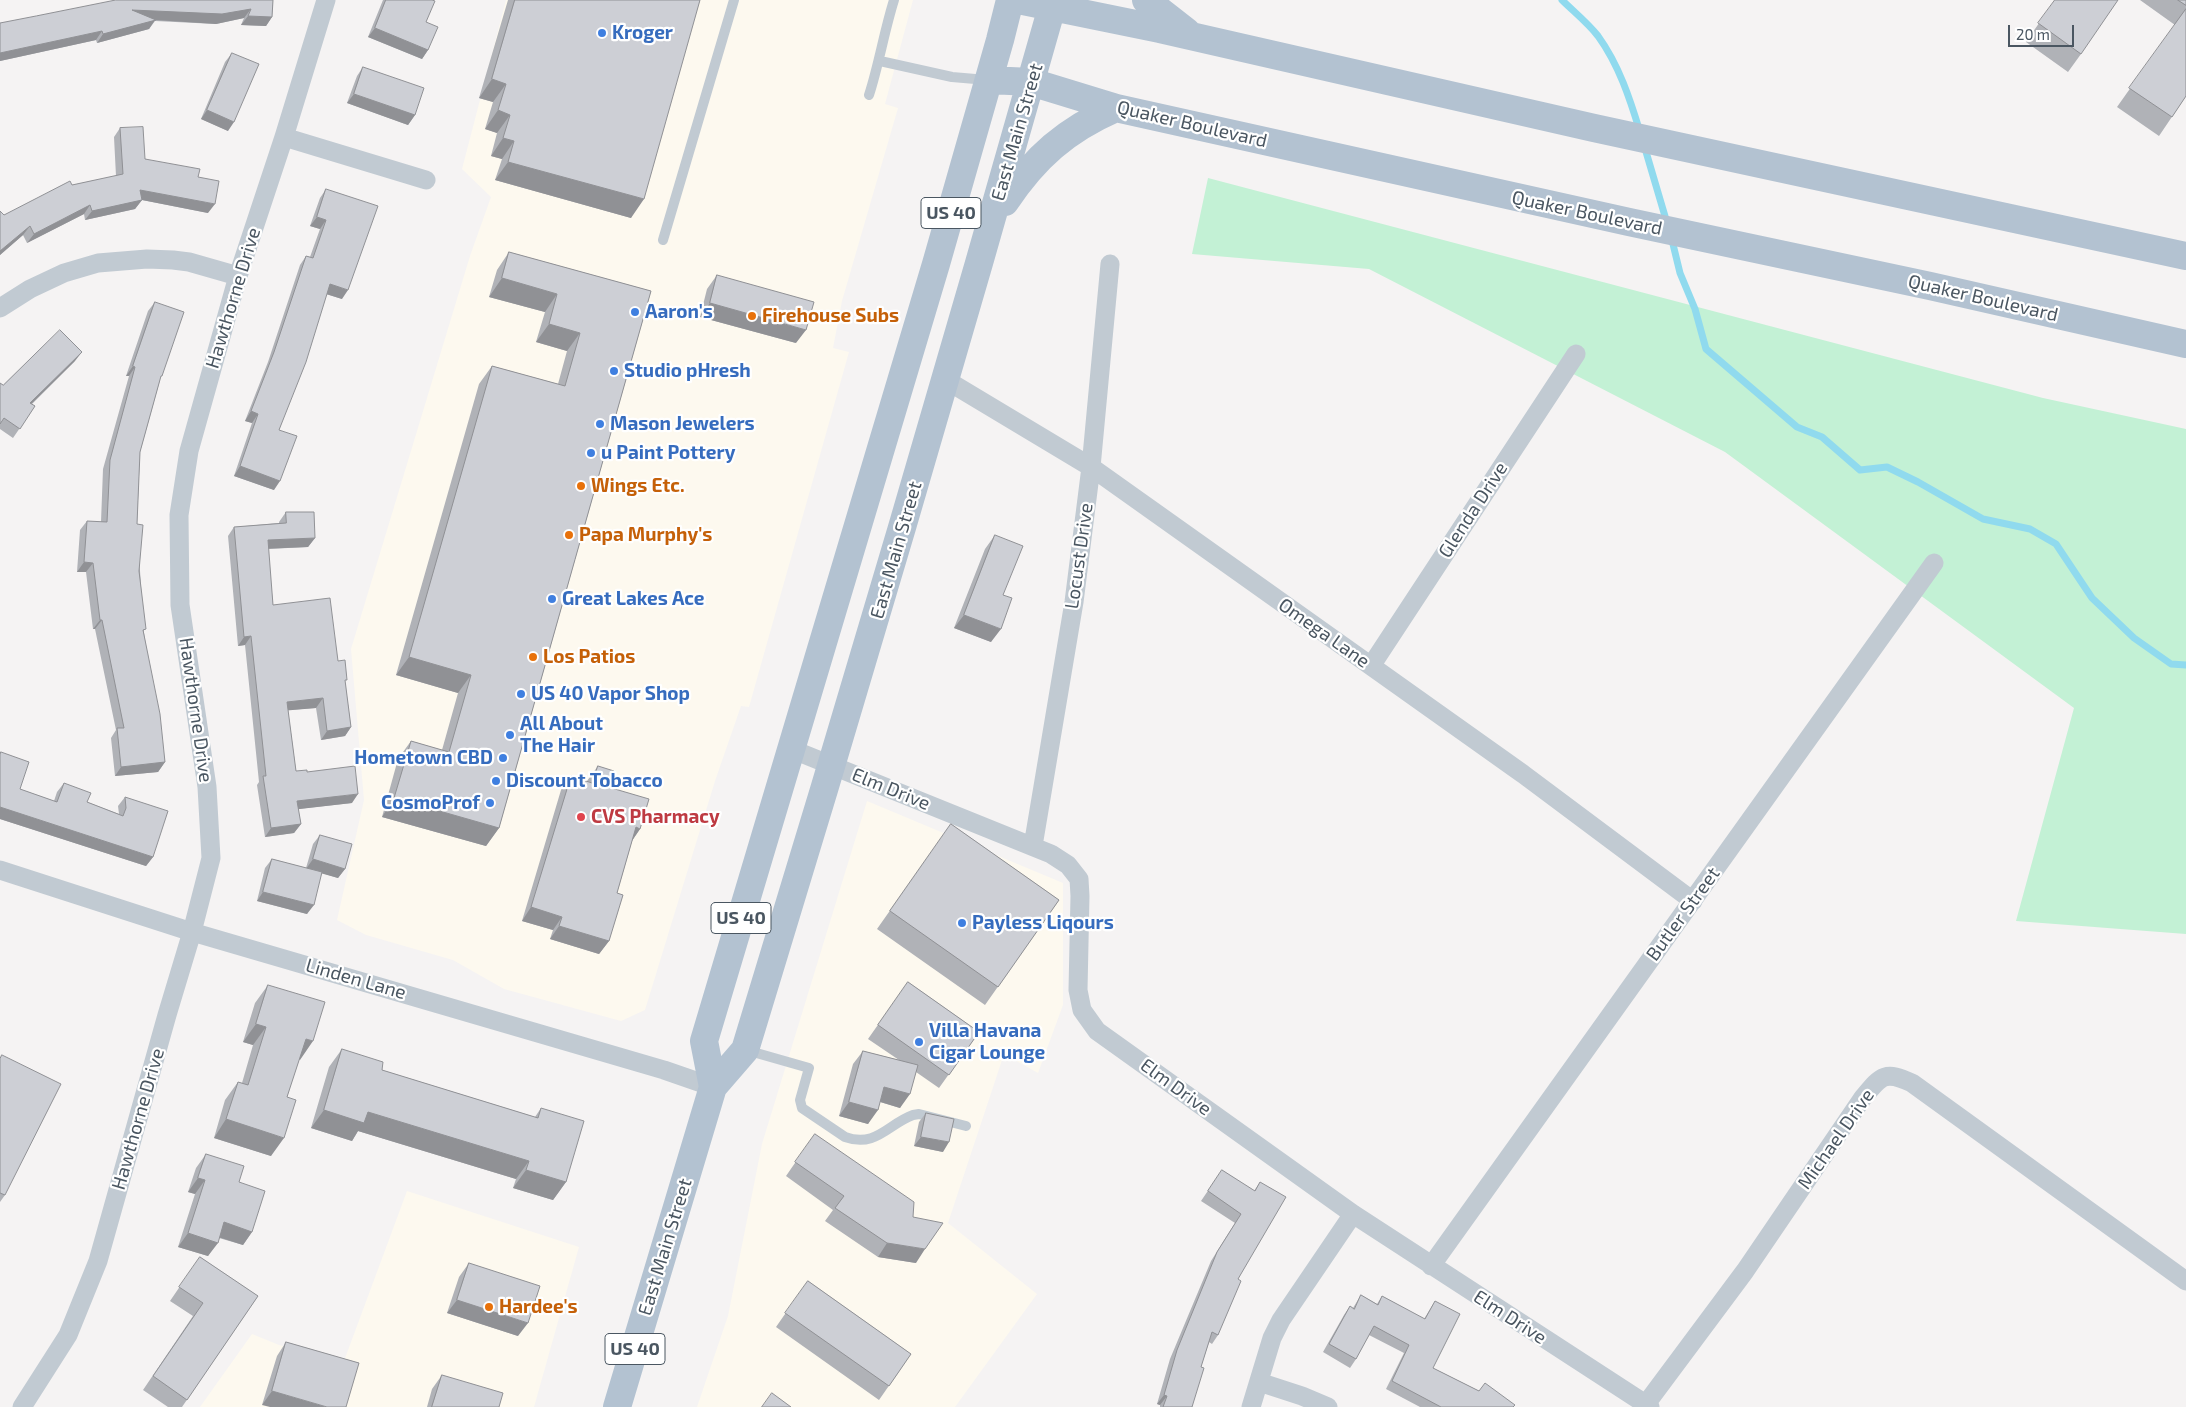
<!DOCTYPE html>
<html>
<head>
<meta charset="utf-8">
<style>
  body { margin:0 }
  #map { position:relative; width:2186px; height:1407px; overflow:hidden; background:#f5f3f3; font-family:"Exo 2",sans-serif }
  canvas { display:block }
  .scale { position:absolute; left:2008px; top:25px; width:66px; height:22px; box-sizing:border-box; border:2px solid #4a5661; border-top:0; padding-left:6px; font-size:15px; line-height:18px; white-space:nowrap; color:#4a5661; -webkit-text-stroke:4px #fff; paint-order:stroke }
</style>
</head>
<body>
<div id="map">
<canvas width="2186" height="1407"></canvas>
<div class="scale">20 m</div>
</div>
<script>
const ctx = document.querySelector('canvas').getContext('2d');
ctx.lineJoin = 'round';
function paint(path, color) { ctx.fillStyle = color; ctx.fill(path, 'evenodd'); }
function trace(path, color, width, dash) { ctx.strokeStyle = color; ctx.lineWidth = width; ctx.lineCap = dash ? 'butt' : 'round'; ctx.setLineDash(dash || []); ctx.stroke(path); }
function write(font, color, halo, rows, align = 'center') {
  ctx.font = font + ' "Exo 2",sans-serif'; ctx.lineWidth = 4.5; ctx.setLineDash([]); ctx.textBaseline = 'middle'; ctx.strokeStyle = halo; ctx.fillStyle = color; for (const [text, x, y, turn = 0] of rows) {
    ctx.save(); ctx.translate(x, y); ctx.rotate((+turn || 0) * Math.PI / 180); ctx.textAlign = isNaN(turn) ? turn : align; if (halo) ctx.strokeText(text, 0, 0); ctx.fillText(text, 0, 0); ctx.restore();
  }
}
paint(new Path2D(`
  M506,0H913L885,104L898,108L842,301L833,348L849,352L749,707L741,706L715,781L645,1010L621,1021L504,989L453,960L366,935L337,920L364,800L351,649L470,256L491,197L462,169Z
  M867,801L1063,883V1005L1038,1073L1004,1054L948,1223L1037,1294L955,1407H697L728,1316L762,1144Z
  M407,1191L579,1247L534,1407H200L252,1334L279,1345L344,1361Z`), '#fdf9ef');
paint(new Path2D(`
  M1208,178L2043,398L2186,429V934L2016,921L2074,708L1725,452L1369,269L1192,254Z`), '#c3f1d5');
trace(new Path2D(`
  M1562,0C1573,11 1588,23 1598,36C1619,65 1630,99 1640,132
  M1644,145L1667,223
  M1671,236L1680,273L1695,309L1706,349L1797,427L1822,437L1860,470L1887,467L1918,482L1983,519L2030,529L2056,544L2092,598L2134,638L2171,664L2186,665`), '#90daee', 7);
trace(new Path2D(`
  M880,61L952,77L987,80
  M869,95C879,64 884,32 894,0
  M663,240L734,0
  M746,1050L809,1068L800,1100L802,1108L845,1137C876,1148 888,1124 913,1115L919,1114L966,1126`), '#c1cad2', 10);
trace(new Path2D(`
  M284,137L426,180
  M0,308L30,289L64,273L98,263L147,259L173,260L189,262L238,276
  M946,380L1091,467L1523,774L1693,901
  M1371,666L1576,354
  M791,749L1051,854L1068,865L1079,879L1080,896L1078,990L1082,1010L1097,1031L1353,1214L1650,1407
  M1033,846L1074,602L1091,467L1110,264
  M0,870L192,932L664,1070L713,1087
  M1431,1266L1934,563
  M1259,1382L1302,1396L1328,1407
  M1646,1404L1745,1271L1862,1099C1881,1076 1884,1070 1912,1083L2186,1281
  M22,1407L68,1335L98,1261L167,1015L192,932L211,858L207,787L180,605L179,515L189,451L238,276L284,137L326,0
  M1251,1407L1272,1338L1281,1320L1353,1214`), '#c1cad2', 19);
trace(new Path2D(`
  M1018,0L1160,29L1594,128L2186,256
  M1146,0L1187,32
  M989,80L1031,82L1116,108L1629,222L1930,286L2186,344
  M1005,202C1035,157 1066,130 1116,108
  M713,1087L704,1041L936,264L1000,40L1010,0
  M617,1407L713,1087L745,1050C852,701 955,351 1054,0`), '#b3c2d1', 28);
paint(new Path2D(`
  M273,0L272,17L266,26L241,25L244,18L216,24L155,21L149,29L97,43L96,40L0,61V23Z
  M383,0H432L426,22L428,50L422,59L368,37Z
  M508,0H700L631,218L495,180L502,159L491,156L497,133L485,129L493,102L479,98Z
  M2055,0L2081,54L2068,72L2026,42Z
  M2140,0H2186V96L2159,136L2117,107L2175,25Z
  M232,53L228,131L201,119L225,62Z
  M363,67L415,115L408,125L347,103L357,76Z
  M120,128L145,159L198,177L208,213L142,200L135,209L85,220L84,214L27,243L23,235L0,255V211L4,215L72,185L116,176L114,137Z
  M326,189L342,299L326,294L279,430L274,490L234,476L252,423L245,421L268,362L300,265L306,256L310,257L320,229L310,226L320,198Z
  M509,252L651,291L499,828L486,846L382,817L398,759L411,741L442,750L458,693L396,675L479,384L492,366L558,384L567,351L536,342L545,312L489,297L497,270Z
  M717,275L796,343L700,317L707,289Z
  M155,302L160,380L140,452L137,524L144,633L165,762L158,772L115,776L111,738L116,730L95,629H93L86,572H77L80,530L87,521L101,522L103,469L129,376H126L148,311Z
  M75,361L32,404L35,406L13,438L0,429V383L3,385Z
  M286,512L315,538L308,547L268,549L273,605L338,661L345,682L351,727L345,736L321,740L316,708L288,710L296,771L307,772L352,803L298,809L301,824L294,833L265,837L257,785L259,782L245,645L238,646L228,536L234,527L279,523V522Z
  M995,535L1003,595L991,642L954,628L985,549Z
  M1,752L20,789L54,801L57,792L64,783L87,802L119,814L118,806L125,797L153,857L146,866L0,819V754Z
  M598,766L608,787L640,829L632,841L617,893L609,941L599,954L550,939L553,930L522,921L561,790L571,776L587,781Z
  M951,824L1059,900L985,1005L877,929Z
  M320,835L345,869L338,878L322,873L307,914L257,901L265,868L272,859L306,868L313,844Z
  M908,982L979,1032L939,1088L916,1072L900,1108L880,1102L868,1124L839,1116L853,1064L863,1051L899,1060L868,1039Z
  M268,985L300,1060L299,1059L287,1097L271,1156L214,1138L225,1100L238,1082L242,1083L253,1045L243,1042L255,1003Z
  M342,1049L382,1070L535,1117L541,1108L566,1182L553,1200L513,1188L516,1179L358,1131L352,1141L311,1128L329,1067Z
  M2,1055L5,1195L0,1202V1058Z
  M926,1113L943,1152L914,1146L919,1122Z
  M815,1134L916,1263L878,1257L825,1221L833,1210L786,1176Z
  M206,1154L239,1182L252,1232L243,1245L219,1238L208,1256L178,1247L195,1194L188,1192L196,1168Z
  M1222,1170L1254,1191L1260,1182L1238,1279L1218,1335L1212,1344L1209,1342L1201,1367L1192,1407H1160V1405L1157,1404L1170,1359L1211,1261L1235,1223L1201,1201Z
  M200,1257L258,1296L182,1407H168L143,1390L193,1316L170,1301Z
  M469,1263L518,1336L447,1313L459,1277Z
  M808,1281L911,1354L879,1400L776,1327Z
  M1361,1295L1377,1304L1382,1296L1424,1319L1435,1301L1433,1368L1479,1391L1514,1407H1420L1386,1389L1404,1353L1369,1335L1356,1359L1350,1368L1323,1352L1344,1315L1350,1306L1353,1308Z
  M286,1342L359,1363L262,1405L277,1356Z
  M442,1375L499,1407H427L432,1389Z`), '#b0b2b7');
paint(new Path2D(`
  M251,9L244,18L216,24L155,20L149,29L97,43L103,34L132,10Z
  M248,16L272,17L266,26L241,25Z
  M375,28L428,50L422,59L368,37Z
  M102,31L96,40L0,61V53Z
  M492,79L506,84L493,102L479,98Z
  M354,94L415,115L408,125L347,103Z
  M207,110L234,122L228,131L201,119Z
  M498,110L510,115L497,133L485,129Z
  M503,138L514,141L502,159L491,156Z
  M508,162L644,199L631,218L495,180Z
  M140,190L215,204L208,213L142,200L135,209L85,220L92,211Z
  M90,205L84,214L27,243L34,234Z
  M317,217L326,220L320,229L310,226Z
  M30,226L23,235L0,255V251Z
  M502,278L557,294L545,312L489,297Z
  M330,284L348,290L342,299L323,293Z
  M710,303L806,330L796,343L700,317Z
  M549,324L580,333L567,351L536,342Z
  M82,352L75,361L23,412L30,403Z
  M133,366L135,367L129,376H126Z
  M251,411L258,414L252,423L245,421Z
  M240,466L280,481L274,490L234,476Z
  M315,538L308,547L261,549L268,540Z
  M84,562L93,563L86,572H77Z
  M964,615L1001,629L991,642L954,628Z
  M100,620H102L95,629H93Z
  M251,636L245,645L238,646L244,637Z
  M409,657L471,675L458,693L396,675Z
  M323,698L316,708L281,711L287,702Z
  M351,727L345,736L321,740L327,731Z
  M165,762L158,772L115,776L121,767Z
  M358,794L352,803L291,810L297,801Z
  M394,798L499,828L486,846L382,817Z
  M0,807L153,857L146,866L0,819Z
  M301,824L294,833L265,837L271,828Z
  M636,827L640,829L631,842Z
  M313,859L345,869L338,878L306,869Z
  M263,892L314,905L307,914L257,901Z
  M531,907L562,917L553,930L522,921Z
  M559,926L609,941L599,954L550,939Z
  M256,1024L266,1027L253,1045L243,1042Z
  M306,1039L313,1041L300,1060L293,1057Z
  M884,1087L910,1094L900,1108L874,1100Z
  M849,1102L878,1110L868,1124L839,1116Z
  M324,1110L368,1112L529,1161L516,1179L358,1131L352,1141L311,1128Z
  M226,1119L284,1138L271,1156L214,1138Z
  M921,1137L949,1142L943,1152L914,1146Z
  M526,1170L566,1182L553,1200L513,1188Z
  M198,1178L205,1180L195,1194L188,1192Z
  M224,1222L252,1232L243,1245L215,1236Z
  M188,1233L218,1243L208,1256L178,1247Z
  M887,1243L925,1249L916,1263L878,1257Z
  M457,1300L528,1323L518,1336L447,1313Z
  M272,1391L327,1407H270L262,1405Z
  M1164,1395L1167,1396L1160,1405L1157,1404Z`), '#909195');
const building = new Path2D(`
  M116,0H273L272,17L248,16L251,9L222,14L132,10L156,20L103,34L102,31L0,53V23L36,16Z
  M386,0H432L435,1L426,22L438,27L428,50L375,28Z
  M515,0H700L644,199L508,162L514,141L503,138L510,115L498,110L506,84L492,79Z
  M2055,0H2118L2081,54L2038,23Z
  M2178,0H2186V5Z
  M2186,9V96L2172,117L2129,88Z
  M232,53L259,64L234,122L207,110Z
  M363,67L424,88L415,115L354,94Z
  M143,127L145,159L200,169L198,177L219,181L215,204L140,190L142,200L92,211L90,205L34,234L30,226L0,251V211L4,215L70,181L72,185L123,174L120,128Z
  M326,189L378,206L348,290L330,284L306,362L279,430L297,436L280,481L240,466L258,414L251,411L274,352L306,256L313,258L326,220L317,217Z
  M509,252L651,291L499,828L394,798L411,741L449,752L471,675L409,657L492,366L565,386L580,333L549,324L557,294L502,278Z
  M717,275L814,302L806,330L710,303Z
  M155,302L184,312L162,376H161L140,452L137,524L143,525L139,571L146,629L143,630L160,714L165,762L121,767L117,728H124L102,620H100L93,563L84,562L87,521L107,522L110,460L135,367L133,366Z
  M60,330L82,352L30,403L35,406L20,429L4,418L0,424V383L3,385Z
  M286,512H314L315,538L268,540L273,605L330,598L338,661L345,660L347,680H345L351,727L327,731L323,698L287,702L296,771L307,770V772L355,766L358,794L297,801L301,824L271,828L263,776H266L251,636L244,637L234,527L286,523Z
  M995,535L1023,546L1003,595L1012,598L1001,629L964,615Z
  M1,752L29,762L20,789L57,802L64,783L91,793L87,802L123,816L126,808L125,797L168,811L153,857L0,807V755Z
  M598,766L614,771L608,787L649,799L640,829L636,827L617,893L623,895L609,941L559,926L562,917L531,907L571,776L592,783Z
  M951,824L1059,900L998,987L890,911Z
  M320,835L352,844L345,869L313,859Z
  M272,859L322,872L314,905L263,892Z
  M908,982L979,1032L949,1075L878,1025Z
  M268,985L325,1002L313,1041L306,1039L287,1097L296,1100L284,1138L226,1119L238,1082L248,1085L266,1027L256,1024Z
  M342,1049L383,1062L382,1070L538,1118L541,1108L584,1121L566,1182L526,1170L529,1161L368,1112L364,1123L324,1110Z
  M863,1051L918,1065L910,1094L884,1087L878,1110L849,1102Z
  M2,1055L61,1084L5,1195L0,1193V1059Z
  M926,1113L954,1119L949,1142L921,1137Z
  M815,1134L914,1202L913,1217L943,1223L925,1249L887,1243L835,1208L844,1196L795,1162Z
  M206,1154L244,1166L239,1182L265,1191L252,1232L224,1222L218,1243L188,1233L205,1180L198,1178Z
  M1222,1170L1255,1191L1260,1182L1286,1197L1238,1279L1241,1281L1218,1335L1212,1332L1201,1367L1204,1368L1192,1407H1163L1167,1396L1164,1395L1177,1350L1217,1252L1241,1214L1208,1191Z
  M200,1257L258,1296L187,1400L153,1376L203,1303L179,1287Z
  M469,1263L540,1286L528,1323L457,1300Z
  M808,1281L911,1354L889,1386L785,1313Z
  M1361,1295L1378,1305L1382,1296L1425,1319L1435,1301L1460,1314L1433,1368L1479,1391L1485,1383L1515,1405L1513,1407H1441L1392,1381L1409,1345L1374,1326L1356,1359L1329,1344L1350,1306L1354,1309Z
  M286,1342L359,1363L346,1407H327L272,1391Z
  M442,1375L503,1393L499,1407H432Z
  M772,1393L791,1407H762Z`);
paint(building, '#cdcfd5');
trace(building, '#909195', 1);
for (const [x, y, r, color] of [
  [602,33,5,"#3f7fe0"],
  [635,312,5,"#3f7fe0"],
  [752,316,5,"#e8710a"],
  [614,371,5,"#3f7fe0"],
  [600,424,5,"#3f7fe0"],
  [591,453,5,"#3f7fe0"],
  [581,486,5,"#e8710a"],
  [569,535,5,"#e8710a"],
  [552,599,5,"#3f7fe0"],
  [533,657,5,"#e8710a"],
  [521,694,5,"#3f7fe0"],
  [510,735,5,"#3f7fe0"],
  [503,758,5,"#3f7fe0"],
  [496,781,5,"#3f7fe0"],
  [490,803,5,"#3f7fe0"],
  [581,817,5,"#e0444e"],
  [962,923,5,"#3f7fe0"],
  [919,1042,5,"#3f7fe0"],
  [489,1307,5,"#e8710a"]
]) { const dot = new Path2D(); dot.arc(x, y, r, 0, 2 * Math.PI); ctx.fillStyle = color; ctx.fill(dot); trace(dot, '#fff', 2); }
for (const [x, y, w] of [
  [951,213,60],
  [741,918,60],
  [635,1349,60]
]) { const box = new Path2D(); box.roundRect(x - w / 2, y - 15.5, w, 31, 4); ctx.fillStyle = '#fff'; ctx.fill(box); trace(box, '#4a5661', 1); }
write('bold 18px', '#4a5661', null, [
  ["US 40",951,213],
  ["US 40",741,918],
  ["US 40",635,1349]
]);
write('bold 19px', '#366cbe', '#fff', [
  ["Kroger",612,33],
  ["Aaron's",645,312],
  ["Studio pHresh",624,371],
  ["Mason Jewelers",610,424],
  ["u Paint Pottery",601,453],
  ["Great Lakes Ace",562,599],
  ["US 40 Vapor Shop",531,694],
  ["All About",520,724],
  ["The Hair",520,746],
  ["Hometown CBD",493,758,"right"],
  ["Discount Tobacco",506,781],
  ["CosmoProf",480,803,"right"],
  ["Payless Liqours",972,923],
  ["Villa Havana",929,1031],
  ["Cigar Lounge",929,1053]
], 'left');
write('19px', '#4a5661', '#fff', [
  ["Quaker Boulevard",1192,124,13],
  ["East Main Street",1017,132,-74],
  ["Quaker Boulevard",1587,213,12],
  ["Hawthorne Drive",233,298,-73],
  ["Quaker Boulevard",1983,298,13],
  ["Glenda Drive",1473,510,-57],
  ["East Main Street",896,550,-74],
  ["Locust Drive",1079,556,-82],
  ["Omega Lane",1324,633,35],
  ["Hawthorne Drive",196,710,82],
  ["Elm Drive",891,789,22],
  ["Butler Street",1683,914,-54],
  ["Linden Lane",356,979,16],
  ["Elm Drive",1176,1087,36],
  ["Hawthorne Drive",138,1119,-74],
  ["Michael Drive",1836,1139,-55],
  ["East Main Street",665,1247,-73],
  ["Elm Drive",1510,1317,33]
]);
write('bold 19px', '#c56008', '#fff', [
  ["Firehouse Subs",762,316],
  ["Wings Etc.",591,486],
  ["Papa Murphy's",579,535],
  ["Los Patios",543,657],
  ["Hardee's",499,1307]
], 'left');
write('bold 19px', '#be3a42', '#fff', [
  ["CVS Pharmacy",591,817]
], 'left');
</script>
</body>
</html>
